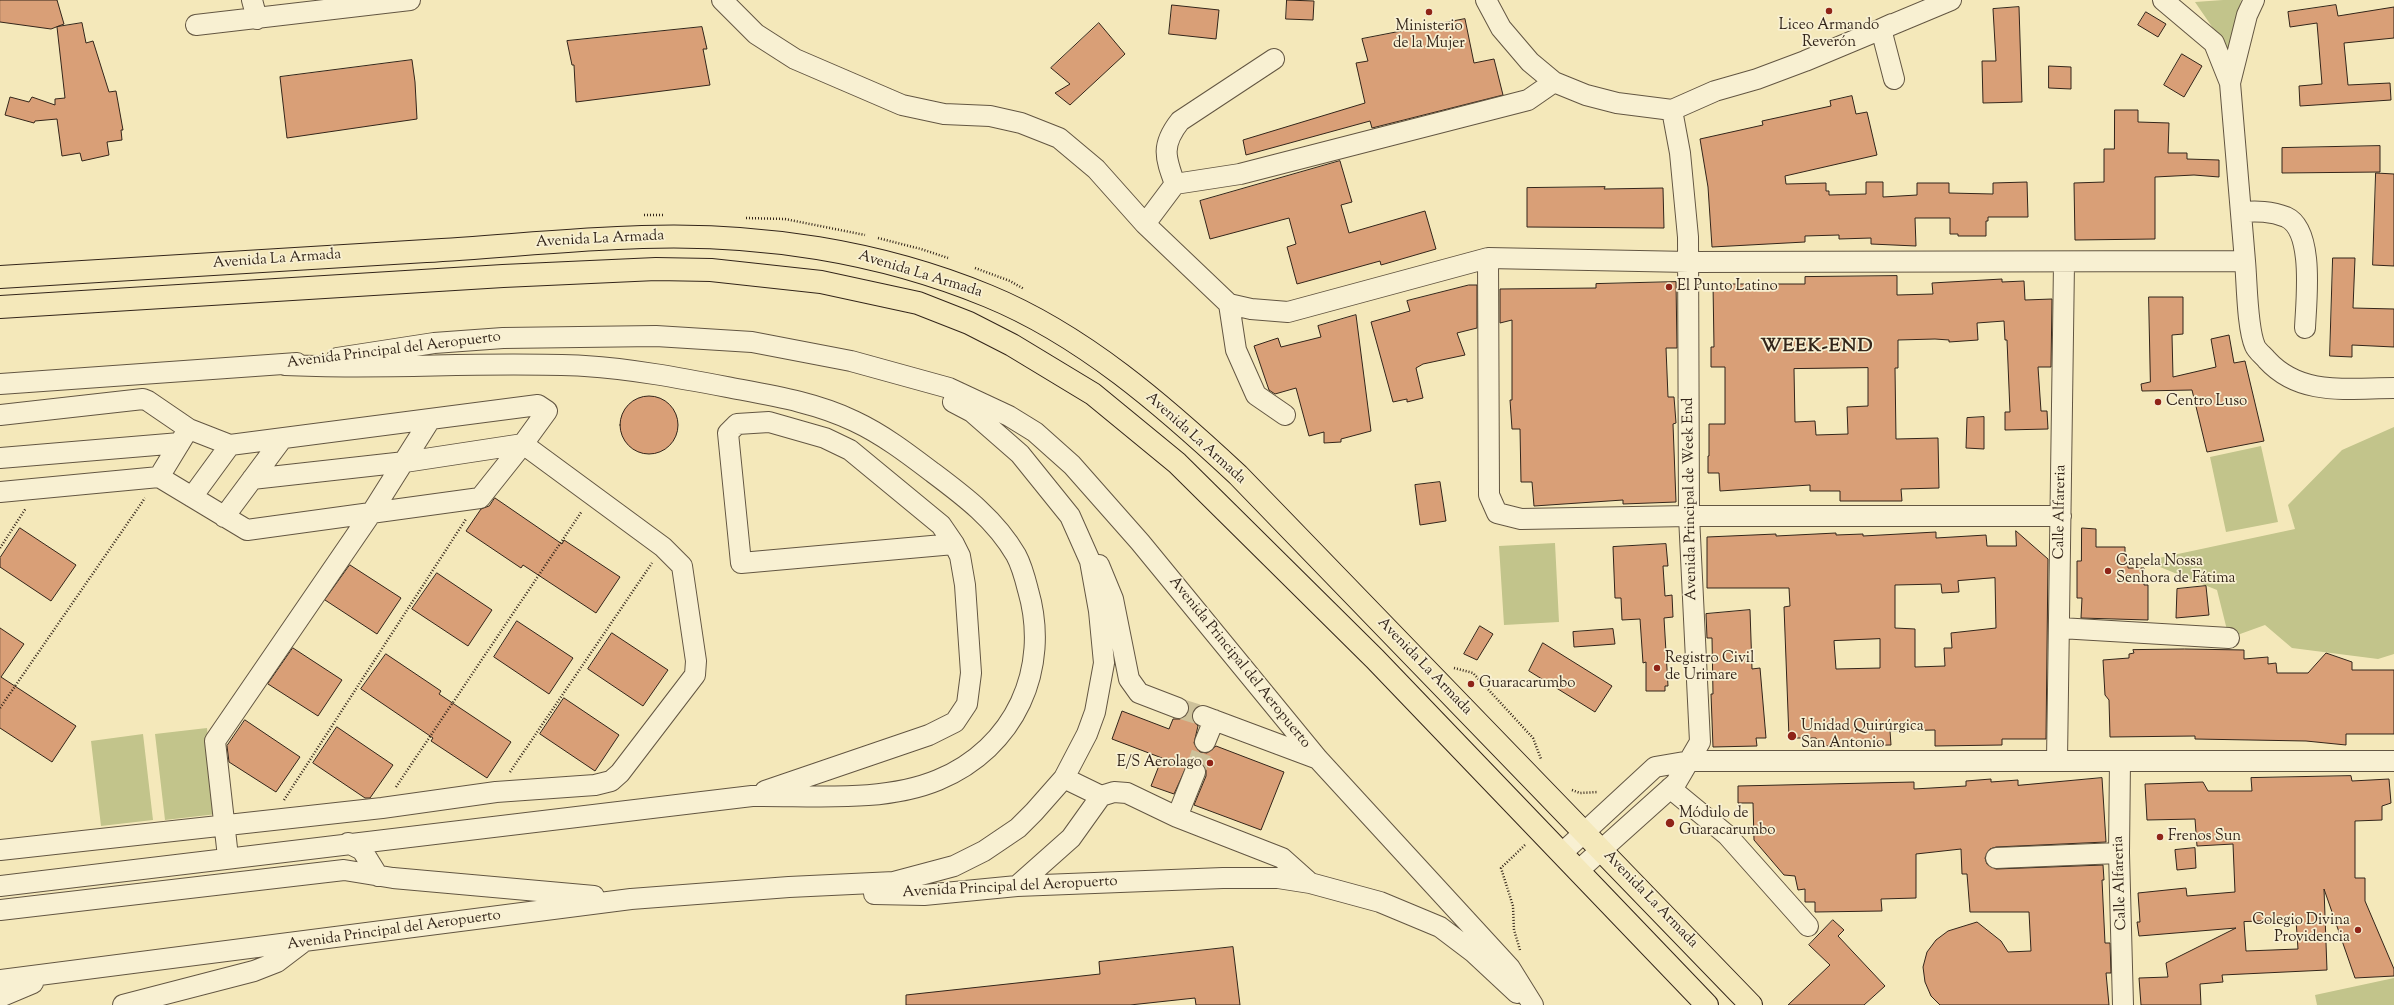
<!DOCTYPE html>
<html>
<head>
<meta charset="utf-8">
<style>
  body { margin:0 }
  canvas { display:block; background:#f4e8ba }
</style>
</head>
<body>
<canvas width="2394" height="1005"></canvas>
<script>
const ctx = document.querySelector('canvas').getContext('2d');
ctx.lineJoin = 'round';
function paint(path, color) { ctx.fillStyle = color; ctx.fill(path, 'evenodd'); }
function trace(path, color, width, dash) { ctx.strokeStyle = color; ctx.lineWidth = width; ctx.lineCap = dash ? 'butt' : 'round'; ctx.setLineDash(dash || []); ctx.stroke(path); }
function write(font, color, halo, rows, align = 'center') {
  ctx.font = font + ' "Sorts Mill Goudy",serif'; ctx.lineWidth = 3.5; ctx.setLineDash([]); ctx.textBaseline = 'middle'; ctx.strokeStyle = halo; ctx.fillStyle = color; for (const [text, x, y, turn = 0] of rows) {
    ctx.save(); ctx.translate(x, y); ctx.rotate((+turn || 0) * Math.PI / 180); ctx.textAlign = isNaN(turn) ? turn : align; if (halo) ctx.strokeText(text, 0, 0); ctx.fillText(text, 0, 0); ctx.restore();
  }
}
paint(new Path2D(`
  M2223,0H2241L2230,53L2195,2Z
  M2394,427V654L2378,659L2292,648L2265,625L2229,638L2217,590L2145,561L2295,529L2288,505L2342,450Z
  M2261,446L2278,522L2226,532L2210,457Z
  M1555,543L1559,622L1504,625L1499,546Z
  M207,728L217,814L165,820L155,734Z
  M143,734L153,820L101,826L91,741Z
  M2394,978V1005H2317L2315,995Z`), '#c2c48b');
const building = new Path2D(`
  M0,0H57L64,24L51,29L0,22Z
  M1287,0L1314,1L1313,20L1286,19Z
  M1172,5L1219,10L1216,39L1169,34Z
  M2336,5L2338,16L2394,7V38L2344,43L2348,85L2390,83L2391,100L2300,106L2299,86L2322,84L2317,23L2290,27L2288,12Z
  M2019,7L2022,102L1983,103L1982,61H1996L1993,9Z
  M2146,12L2166,24L2158,37L2138,25Z
  M1465,19L1474,63L1494,59L1503,95L1372,128L1370,121L1246,155L1243,140L1365,103L1356,63L1368,61L1362,39Z
  M82,23L86,43L93,41L109,92L116,91L123,130H121L122,140L107,142L109,155L82,161L80,153L62,156L57,119L35,121L34,123L5,115L10,97L29,102L32,97L55,105V99L65,98L57,27Z
  M1099,23L1125,54L1070,105L1055,93L1070,84L1051,68Z
  M702,27L707,49H703L710,85L576,102L574,65H572L567,41Z
  M2182,54L2202,66L2184,97L2164,85Z
  M412,60L415,82L417,119L287,138L280,77Z
  M2049,66L2071,67V89L2049,88Z
  M1852,96L1856,114L1867,112L1877,155L1785,176L1786,184L1826,183V191H1829V195L1866,194V182H1883V197L1917,195V183H1949V193L1993,194V183L2027,182L2028,217H1988V221H1986V236H1958V234H1950V218H1915L1916,246L1871,244V238L1839,239V235L1805,236V242L1712,247L1708,187L1700,139L1763,125L1762,121L1831,106L1830,101Z
  M2115,110H2138V122L2169,123L2168,153H2187V159L2219,160V177L2194,175L2155,177V239L2075,240L2074,183L2104,182V149H2114Z
  M2380,146V172L2282,173V148Z
  M1340,161L1352,202L1341,205L1349,233L1425,211L1436,249L1381,265L1380,261L1297,284L1287,247L1296,244L1289,218L1210,239L1200,201Z
  M2376,173L2394,174V266L2373,265Z
  M1605,187L1604,189L1663,188L1664,228L1527,227V188Z
  M2333,258H2355L2353,308L2394,309V347L2352,345V357L2330,356Z
  M1897,276V295L1933,294L1932,283L2002,279V282L2024,281L2025,300L2052,299L2051,367H2038L2041,411H2047L2048,429L2005,430V412H2010L2007,340H2005L2004,321L1977,323L1978,340L1949,342V340L1935,339L1898,340V368H1895L1896,439L1938,438L1939,488L1901,489L1902,501H1840V491H1810V485L1720,491L1719,473H1708V456H1709V424H1725V367H1711V347H1714L1713,284H1805V277ZM1868,368V406L1847,407L1848,434L1816,435L1815,421L1795,422L1794,369Z
  M1676,282L1677,348H1666L1668,397H1674L1676,423L1673,424L1676,502L1623,504V500L1534,506L1532,482H1521L1520,429H1512L1510,400H1512V320L1500,323V289L1596,288V284Z
  M1469,285H1477V328L1457,333L1465,355L1423,364L1416,368L1423,398L1407,402V399L1393,402L1371,322L1410,311L1407,301Z
  M2149,297H2183V334L2172,335L2173,377L2216,367L2211,339L2229,335L2234,363L2245,361L2264,441L2207,452L2192,390L2142,391L2141,384L2150,382Z
  M1356,315L1371,431L1341,439V442L1324,443V432L1309,436L1296,388L1275,394L1269,390L1254,346L1278,338L1281,347L1321,337L1318,326Z
  M620 425a29 29 0 1 1 58 0a29 29 0 1 1-58 0Z
  M1984,417V449L1966,448L1967,418Z
  M1440,482L1446,521L1420,525L1415,485Z
  M495,498L562,544L564,540L620,577L596,613L523,565L521,568L466,531L481,509L489,506Z
  M20,528L76,565L51,601L0,567V558Z
  M2082,528L2096,529V547H2125V561H2128V568H2144V585H2148V620L2081,618L2082,598H2077V561H2081Z
  M2016,531L2048,559L2046,739H2002V745L1935,746V730L1890,731L1891,745L1817,746L1816,738H1789L1784,607L1790,606L1789,588H1707V537L1776,534V536L1836,533V535L1863,534V536L1936,532V538L1986,535L1987,546H2016ZM1995,578L1996,628L1951,633L1952,648H1944L1945,666L1915,667V629L1895,628V585L1941,584L1942,593L1959,592L1958,581ZM1880,639V668L1836,669L1834,641Z
  M1666,544L1668,566H1663L1665,596L1672,595L1673,617L1664,618L1668,686H1665V691H1646V662L1643,663L1640,619L1622,620L1621,598H1615L1613,547Z
  M350,565L401,598L377,634L325,600Z
  M437,573L492,610L468,646L412,609Z
  M2206,586L2209,615L2176,618L2177,589Z
  M1750,610L1752,669L1760,668L1766,738H1756L1757,746L1713,747L1711,694H1713L1712,638H1707L1706,614Z
  M517,621L573,658L549,694L494,657Z
  M1480,626L1493,634L1477,660L1464,654Z
  M0,628L24,644L1,677L76,726L52,762L0,728Z
  M1613,629L1615,644L1574,647L1573,632Z
  M612,633L668,670L643,706L588,669Z
  M1543,643L1612,686L1595,712L1529,671Z
  M293,648L342,680L318,716L268,684Z
  M2185,649L2244,650V659L2268,657V664L2276,663L2277,673H2308L2326,653L2352,662V670H2394V734H2346V745L2306,741L2195,739V736L2110,737L2109,700L2105,695L2103,660L2129,658V654L2134,653L2133,650Z
  M386,654L441,691L439,694L511,742L487,778L431,741L433,738L361,689Z
  M564,698L619,735L595,771L540,734Z
  M1187,702L1198,706L1192,712V718L1198,726L1194,743L1200,752L1207,753L1216,746L1284,772L1261,830L1194,805L1206,776V770L1200,762L1193,761L1188,763L1174,794L1151,786L1162,758L1112,739L1122,711L1169,729L1173,719H1180L1189,712Z
  M245,720L300,757L276,792L229,762L227,746Z
  M337,727L393,765L370,798H365L313,763Z
  M2351,776L2352,781L2389,779L2391,803L2382,806V820L2355,821V878H2365V901L2394,969V976L2355,978L2324,889L2327,970L2222,975L2223,982L2200,984L2201,1005H2141L2139,978L2168,977L2166,963L2236,928L2139,936L2137,922H2140L2138,893L2186,888L2187,896L2235,892L2233,844L2197,846L2195,819L2147,820L2145,784L2203,782L2208,791H2252L2251,778ZM2296,920L2298,949L2246,951L2244,922Z
  M2102,778L2106,842L1996,847L1990,849L1985,858L1987,864L1996,869L2103,865L2104,880H2102L2105,943H2110L2111,973H2106L2109,1005H1940L1931,996L1925,982L1923,967L1927,952L1936,940L1948,931L1977,922L2001,941L2008,952L2031,951L2029,912H1970L1967,874H1962L1961,849L1916,854V898L1881,899L1882,911L1815,912V902H1805V889L1798,890L1795,876L1784,875L1754,840L1753,803H1738V786L1914,782V789L1966,786V781L1991,779V782L2018,780V785Z
  M2195,848L2196,868L2177,870L2175,850Z
  M1833,920L1844,930L1838,936L1885,986L1864,1005H1788L1830,965L1809,945Z
  M1233,947L1240,1005H1196L1195,998L1130,1005H906V995L1100,974L1099,962Z`);
paint(building, '#d99f77');
trace(building, '#33251a', 1);
trace(new Path2D(`
  M1178,708L1203,716
  M1195,772L1205,742`), '#cdc19a', 20, [20, 10]);
const minor = new Path2D(`
  M252,0L257,19
  M722,0L756,34L795,59L902,105L944,114L990,116L1021,123L1059,138L1096,169L1145,224L1229,304L1251,309L1288,312L1488,258L1489,495L1497,513L1521,519L1689,516H2061
  M1486,0L1501,28L1530,62L1554,82L1586,95L1617,103L1672,110L1715,91L1757,79L1805,61L1951,0
  M1892,24L1881,29L1894,79
  M196,25L410,0
  M2230,83L2247,15L2254,0
  M1175,184C1165,157 1161,145 1180,121L1274,59
  M2241,212C2257,211 2271,211 2286,217C2315,230 2306,302 2305,328
  M1145,224L1175,184L1240,174L1528,100L1554,82
  M1488,258L1689,262L2245,261L2230,83L2214,43L2163,0
  M2245,261C2247,282 2247,328 2255,346C2257,351 2264,356 2267,360C2301,397 2349,388 2394,388
  M1229,304L1236,350L1256,395L1285,415
  M337,358L434,343L503,338L656,336L752,342L851,361L949,388L1009,416L1035,432L1072,465L1140,542L1318,759L1510,968L1533,1005
  M0,384L297,363
  M0,415L143,399L148,401L189,429L230,445L538,405L547,411L523,444L480,498L247,530L159,477L0,492
  M0,458L180,443
  M159,477L184,436
  M192,497L230,445
  M224,517L282,439
  M1099,565L1113,599L1129,679L1139,693L1178,708
  M2060,628L2229,638
  M1203,716L1318,759
  M1205,742L1214,720
  M2057,761L2064,263
  M2120,761L2119,853L2123,1005
  M1064,778L1101,796
  M1670,788L1727,835L1808,926
  M765,791L929,735L955,722L967,704L971,673L965,585L960,556L954,544L941,525L850,450L825,438L769,422L737,424L728,433L741,563L954,544
  M1177,817L1195,772
  M348,843L362,850L378,876
  M0,850L382,808L496,792L595,785L611,781L620,773L695,675L696,661L682,566L663,547L523,444L405,462L252,479
  M1562,853L1655,767L1690,761H2394
  M228,857L215,741L372,512L430,420
  M1996,858L2119,853
  M1579,870L1676,783L1700,742L1689,516L1688,237L1680,153L1672,110
  M0,886L752,796C811,795 883,803 938,780C1015,748 1051,669 1028,590C1025,578 1022,566 1016,555C995,519 964,496 932,472C907,453 882,434 854,421C815,402 769,395 727,387C680,378 632,369 585,366C484,361 385,370 285,365
  M1017,886L1071,838L1101,796L1114,792L1127,793L1177,817L1282,858L1310,883
  M874,894L924,895L1017,886L1223,878H1278L1310,883L1380,902L1440,927L1473,952L1517,993
  M0,910L344,870L393,878L594,896
  M0,980L631,899L789,887L894,882L954,866L984,851L1018,828L1034,812L1064,778L1087,734L1095,712L1104,663L1099,611L1090,561L1070,516L1020,454L972,412L953,402
  M0,997L33,983
  M123,1005L254,971L277,962L302,943`);
const major = new Path2D(`
  M0,277C142,269 284,260 426,251C498,247 570,239 642,237C759,233 879,251 988,296C1083,335 1164,406 1238,475L1751,1005
  M0,307L503,276L656,269L711,270L821,282L918,303L969,323L1012,345L1093,394L1177,463L1375,659L1707,1005`);
trace(minor, '#635642', 22);
trace(major, '#33251a', 24);
trace(new Path2D(`
  M644,215H665
  M746,218L785,219L865,235
  M878,238L921,249L948,258
  M975,268L1010,281L1024,289
  M0,548L26,508
  M1454,668L1473,673L1533,738L1541,759
  M0,708L145,498
  M510,772L652,563
  M396,787L582,511
  M1572,790L1580,793L1598,792
  M284,800L466,519
  M1520,950L1514,930L1513,906L1501,868L1526,844`), '#33251a', 2.5, [1, 2]);
trace(minor, '#f8f0d2', 20);
trace(major, '#f4e8ba', 22);
for (const [x, y, r, color] of [
  [1829,11,4,"#8f2418"],
  [1429,12,4,"#8f2418"],
  [1669,287,4,"#8f2418"],
  [2158,402,4,"#8f2418"],
  [2108,571,4,"#8f2418"],
  [1657,668,4,"#8f2418"],
  [1471,684,4,"#8f2418"],
  [1792,736,5,"#8f2418"],
  [1210,763,4,"#8f2418"],
  [1670,823,5,"#8f2418"],
  [2160,837,4,"#8f2418"],
  [2358,930,4,"#8f2418"]
]) { const dot = new Path2D(); dot.arc(x, y, r, 0, 2 * Math.PI); ctx.fillStyle = color; ctx.fill(dot); trace(dot, '#f8f0d2', 1.5); }
write('15px', '#33251a', '#f8f0d2', [
  ["Liceo Armando",1829,26,"center"],
  ["Reverón",1829,43,"center"],
  ["Ministerio",1429,27,"center"],
  ["de la Mujer",1429,44,"center"],
  ["El Punto Latino",1677,287],
  ["Centro Luso",2166,402],
  ["Capela Nossa",2116,562],
  ["Senhora de Fátima",2116,579],
  ["Registro Civil",1665,659],
  ["de Urimare",1665,676],
  ["Guaracarumbo",1479,684],
  ["Unidad Quirúrgica",1801,727],
  ["San Antonio",1801,744],
  ["E/S Aerolago",1202,763,"right"],
  ["Módulo de",1679,814],
  ["Guaracarumbo",1679,831],
  ["Frenos Sun",2168,837],
  ["Colegio Divina",2350,921,"right"],
  ["Providencia",2350,938,"right"]
], 'left');
write('15px', '#33251a', '#f8f0d2', [
  ["Avenida La Armada",600,240,-3],
  ["Avenida La Armada",277,260,-4],
  ["Avenida La Armada",920,275,17],
  ["Avenida Principal del Aeropuerto",394,351,-7],
  ["Avenida La Armada",1195,439,42],
  ["Avenida Principal de Week End",1691,499,-91],
  ["Calle Alfareria",2061,512,-89],
  ["Avenida Principal del Aeropuerto",1239,663,51],
  ["Avenida La Armada",1424,667,46],
  ["Calle Alfareria",2121,883,-92],
  ["Avenida Principal del Aeropuerto",1010,888,-3],
  ["Avenida La Armada",1650,900,46],
  ["Avenida Principal del Aeropuerto",394,931,-8]
]);
ctx.letterSpacing = '1px';
write('bold 19px', '#33251a', '#f8f0d2', [
  ["WEEK-END",1817,348]
]);
ctx.letterSpacing = '0px';
</script>
</body>
</html>
